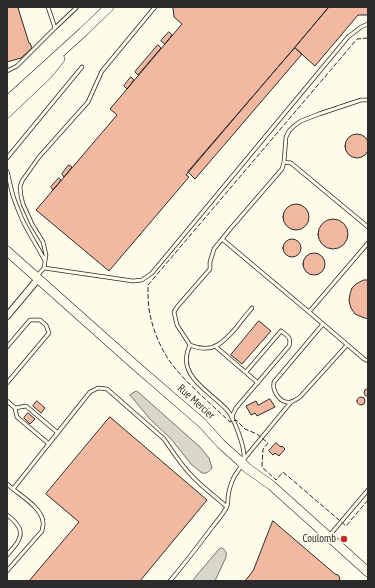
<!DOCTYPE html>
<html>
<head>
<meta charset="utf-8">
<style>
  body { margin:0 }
  #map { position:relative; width:375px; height:588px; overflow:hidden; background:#fdfbea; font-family:"PT Sans Narrow",sans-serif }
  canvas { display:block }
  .frame { position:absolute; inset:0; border:8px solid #2b2b2b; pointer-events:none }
</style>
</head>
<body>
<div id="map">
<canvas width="375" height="588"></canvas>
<div class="frame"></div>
</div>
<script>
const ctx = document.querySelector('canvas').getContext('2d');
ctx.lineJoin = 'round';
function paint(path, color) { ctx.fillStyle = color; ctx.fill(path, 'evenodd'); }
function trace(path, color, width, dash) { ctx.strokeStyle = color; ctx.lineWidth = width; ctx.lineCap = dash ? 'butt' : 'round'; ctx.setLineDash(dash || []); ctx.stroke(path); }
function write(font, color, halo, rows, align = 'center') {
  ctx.font = font + ' "PT Sans Narrow",sans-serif'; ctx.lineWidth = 3; ctx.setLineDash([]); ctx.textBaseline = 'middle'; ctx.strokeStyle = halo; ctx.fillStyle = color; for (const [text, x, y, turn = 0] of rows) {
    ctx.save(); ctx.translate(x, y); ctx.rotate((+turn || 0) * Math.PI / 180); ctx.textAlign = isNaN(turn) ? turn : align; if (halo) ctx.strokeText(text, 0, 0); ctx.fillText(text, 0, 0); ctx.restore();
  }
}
const water = new Path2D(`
  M137,391L200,447L209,458L212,468C209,472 206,474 202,473L191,464L171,439L150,419L130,395Z
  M222,548C226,550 227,553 226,557L215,581H192L219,549Z`);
paint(water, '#d8d7c9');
trace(water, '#74746e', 1);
const building = new Path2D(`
  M7,7H21L18,8L29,43H30L32,48L21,58L7,62Z
  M174,7H329L186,175L189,177L109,271L36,210L117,115L110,109L182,24L174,17L173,8Z
  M329,7H368V15H358L315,66L295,48Z
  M169,32L172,35L165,44L161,41Z
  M158,45L161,48L138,75L135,72Z
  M295,48L302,54L195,179L188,172Z
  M131,77L134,80L127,89L124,86Z
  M345 146a12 12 0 1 1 24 0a12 12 0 1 1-24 0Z
  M69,165L72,167L64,177L62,174Z
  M59,178L61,180L53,190L51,187Z
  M283 217a13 13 0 1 1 26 0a13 13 0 1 1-26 0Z
  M318 234a15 15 0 1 1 30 0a15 15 0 1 1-30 0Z
  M283 248a9 9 0 1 1 18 0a9 9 0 1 1-18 0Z
  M303 264a11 11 0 1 1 22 0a11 11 0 1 1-22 0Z
  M364,280H368V319L362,317L355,314L351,308L349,301L350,294L352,288L356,284Z
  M259,321L271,331L242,364L231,355Z
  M368,389V397L365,395L364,393L365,390Z
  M357 401a4 4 0 1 1 8 0a4 4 0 1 1-8 0Z
  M270,399L275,407L257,416L255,413L251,415L246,406L256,401L258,405Z
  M37,401L45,408L41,413L33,406Z
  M28,413L35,419L30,424L24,418Z
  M110,417L207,500L140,581H29L79,522L46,494Z
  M276,443L281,447L282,446L285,449L279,456L275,453L273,455L269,451Z
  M273,521L335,574L338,575L340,578L339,581H245L253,571Z`);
paint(building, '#f2b8a0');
trace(building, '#2b2b2b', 1);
const lane = new Path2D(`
  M48,7L55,28L77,7
  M7,71L17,66L55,28
  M7,158L82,67
  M284,162L291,163L368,227
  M7,171C9,178 10,185 12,192C14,201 19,211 22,219C29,234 38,247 45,261
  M222,239L309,312L368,243
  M44,268L133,281L142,280L152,273L348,37L361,27L368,24
  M37,276L44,268L46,255L43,242L32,224L23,204L21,196L20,187L22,181L39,157L88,102L102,71L155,7
  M309,312L364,359L368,361
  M323,324L274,382C272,391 280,404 291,402C294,401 297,399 300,397L347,345
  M190,345L177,325L174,312L177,307L210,269V262L214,249L231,228L282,169L284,162L286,137L289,131L294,126L301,121L319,114L361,100H368
  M215,346L258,383
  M7,347L30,320H40L46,325L49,333L7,383
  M7,401L15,408L17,417L49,444
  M15,408L26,406L58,433
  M232,419L233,414L236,408L289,346C292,337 287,336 281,331L246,372
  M244,459L291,402
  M7,484L13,489
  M7,515C14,520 24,529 19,539C17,545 11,550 7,555
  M329,536L368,490
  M7,571L42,531C42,528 44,525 43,522C42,509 23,497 13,489L90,392L98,388L107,389L164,439C173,452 181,465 192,476C202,487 216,497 227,507
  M170,581C185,563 199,545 213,526C217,521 225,512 227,506C228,504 228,500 228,497C229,490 231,483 234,477C237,471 244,465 244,458C245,447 234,418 227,410C210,391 175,376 190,345C212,354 222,344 236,328C241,321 247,314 252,308`);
const street = new Path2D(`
  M7,316L38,279`);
const secondary = new Path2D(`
  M7,101L83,32L109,7
  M7,113L48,74L60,59
  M7,251L136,366L202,423L221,444L240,461L247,468L271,485L368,572`);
trace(lane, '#2b2b2b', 4.5);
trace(street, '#2b2b2b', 8);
trace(secondary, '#2b2b2b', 10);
trace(lane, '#fdfbea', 3);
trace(street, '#fdfbea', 6);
trace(secondary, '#fdfbea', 9);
trace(new Path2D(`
  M368,38L357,39L148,285C148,293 148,301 149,309C152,328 160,348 171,363C187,384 210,403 230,422L236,420L245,429L257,434L268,443L263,449L262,467L276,480L283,472L346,526L368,500`), '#2b2b2b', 1, [5, 2]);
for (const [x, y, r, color] of [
  [344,539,4,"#c62828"]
]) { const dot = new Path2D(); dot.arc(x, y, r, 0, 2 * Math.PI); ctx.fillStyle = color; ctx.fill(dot); trace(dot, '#fdfbea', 1.5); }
write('11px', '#2b2b2b', '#fdfbea', [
  ["Rue Mercier",196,402,42]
]);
write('11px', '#2b2b2b', '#fdfbea', [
  ["Coulomb",336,539]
], 'right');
</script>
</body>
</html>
